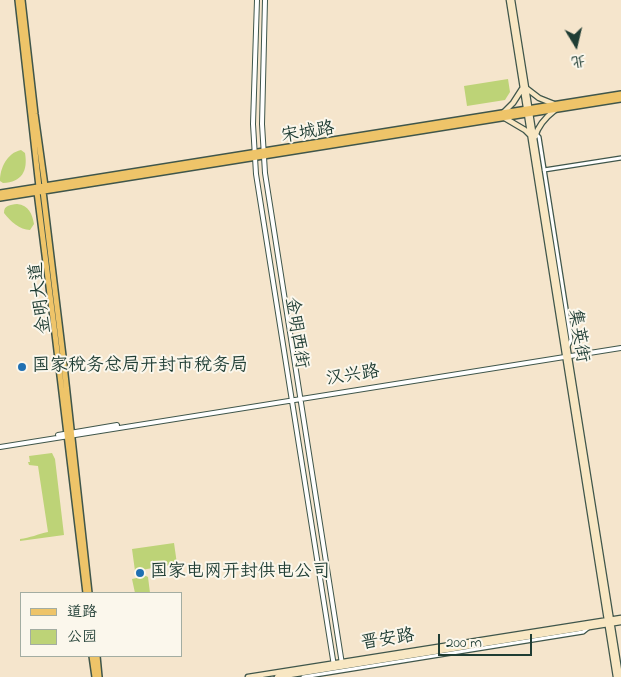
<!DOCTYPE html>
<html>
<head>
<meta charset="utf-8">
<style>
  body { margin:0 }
  #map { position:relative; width:621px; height:677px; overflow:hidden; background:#f5e5cc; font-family:"Indie Flower","LXGW WenKai TC",sans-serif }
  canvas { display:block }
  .legend { position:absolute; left:20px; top:592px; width:162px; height:65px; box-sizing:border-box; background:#fbf7ec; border:1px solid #a3ada2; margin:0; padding:6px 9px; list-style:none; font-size:15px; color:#1f3d34 }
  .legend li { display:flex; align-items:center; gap:10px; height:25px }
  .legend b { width:25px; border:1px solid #a3ada2 }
  .north { position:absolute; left:551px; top:20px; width:50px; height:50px; -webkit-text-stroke:4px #fbf7ec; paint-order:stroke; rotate:171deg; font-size:14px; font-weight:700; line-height:20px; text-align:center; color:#1f3d34 }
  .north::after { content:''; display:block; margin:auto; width:18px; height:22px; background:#1f3d34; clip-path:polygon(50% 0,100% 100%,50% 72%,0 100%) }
  .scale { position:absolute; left:438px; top:634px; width:94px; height:22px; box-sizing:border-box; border:2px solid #1f3d34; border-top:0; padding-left:6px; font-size:15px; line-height:18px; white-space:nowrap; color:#1f3d34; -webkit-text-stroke:4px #fbf7ec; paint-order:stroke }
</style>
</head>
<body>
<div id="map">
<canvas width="621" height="677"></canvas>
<ul class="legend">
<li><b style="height:6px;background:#eec469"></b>道路</li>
<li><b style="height:14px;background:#bdd377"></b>公园</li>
</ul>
<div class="north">北</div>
<div class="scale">200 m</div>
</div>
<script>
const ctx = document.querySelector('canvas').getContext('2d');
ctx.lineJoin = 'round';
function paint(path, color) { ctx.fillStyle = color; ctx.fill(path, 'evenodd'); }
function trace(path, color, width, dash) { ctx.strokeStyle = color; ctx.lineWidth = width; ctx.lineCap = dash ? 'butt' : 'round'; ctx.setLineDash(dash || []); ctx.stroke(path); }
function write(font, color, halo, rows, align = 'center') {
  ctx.font = font + ' "Indie Flower","LXGW WenKai TC",sans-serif'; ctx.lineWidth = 4; ctx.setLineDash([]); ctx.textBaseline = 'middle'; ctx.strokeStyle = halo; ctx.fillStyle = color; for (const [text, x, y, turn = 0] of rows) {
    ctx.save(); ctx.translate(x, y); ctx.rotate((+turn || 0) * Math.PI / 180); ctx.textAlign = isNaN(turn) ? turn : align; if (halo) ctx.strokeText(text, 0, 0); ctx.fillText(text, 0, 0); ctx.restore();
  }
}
paint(new Path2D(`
  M508,79L510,92L505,100L467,106L464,86Z
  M21,150L25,153C28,171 22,182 3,183L0,181C0,168 7,153 21,150Z
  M17,204C29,205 32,214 34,224L30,230C20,230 10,221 4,213C4,205 10,205 17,204Z
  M52,453L55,459L64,535L20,541V539C30,538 38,534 48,532L38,466L29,465L28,462H30L29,456Z
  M174,543L177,564L135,571L132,549Z
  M146,576L148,577L150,593H135L132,579Z`), '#bdd377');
const minor = new Path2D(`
  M536,134L539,137L571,340L568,346
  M544,170L621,158
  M303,677L583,632L588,628`);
const tertiary = new Path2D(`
  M257,0L253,124L256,174L334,666
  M265,0L262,124L265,173L342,664
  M58,435L117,425
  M0,447L621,348`);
const secondary = new Path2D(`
  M509,0L616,677
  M512,0L620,677
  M526,88L539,98L554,104
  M504,112L513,103L522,89
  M503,117L525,130L530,135
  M535,137C538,125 546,117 555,110
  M248,677L621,618
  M277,677L621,622`);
const primary = new Path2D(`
  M18,0L39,187L37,192L55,334L86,593
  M22,0L35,114L45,186L43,191L63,356L89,593
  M0,193L621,94
  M0,198L621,99
  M92,656L95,677
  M97,656L99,677`);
trace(minor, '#3f564b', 5.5);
trace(tertiary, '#3f564b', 6);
trace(secondary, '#3f564b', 7);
trace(primary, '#3f564b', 8);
trace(minor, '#fff', 3);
trace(tertiary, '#fff', 4);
trace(secondary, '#f8e7c3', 4.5);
trace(primary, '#eec469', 5);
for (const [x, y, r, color] of [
  [22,367,5,"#1f6fb2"],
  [140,573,5,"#1f6fb2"]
]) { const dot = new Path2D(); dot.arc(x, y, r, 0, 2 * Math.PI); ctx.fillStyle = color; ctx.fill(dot); trace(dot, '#fbf7ec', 2); }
write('18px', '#1f3d34', '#fbf7ec', [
  ["宋城路",308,134,-9],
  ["金明大道",42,298,-97],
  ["金明西街",295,333,81],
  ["集英街",577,336,81],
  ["汉兴路",353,377,-9],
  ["晋安路",388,641,-9]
]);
write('18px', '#1f3d34', '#fbf7ec', [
  ["国家税务总局开封市税务局",32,367],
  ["国家电网开封供电公司",150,573]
], 'left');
</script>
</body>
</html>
